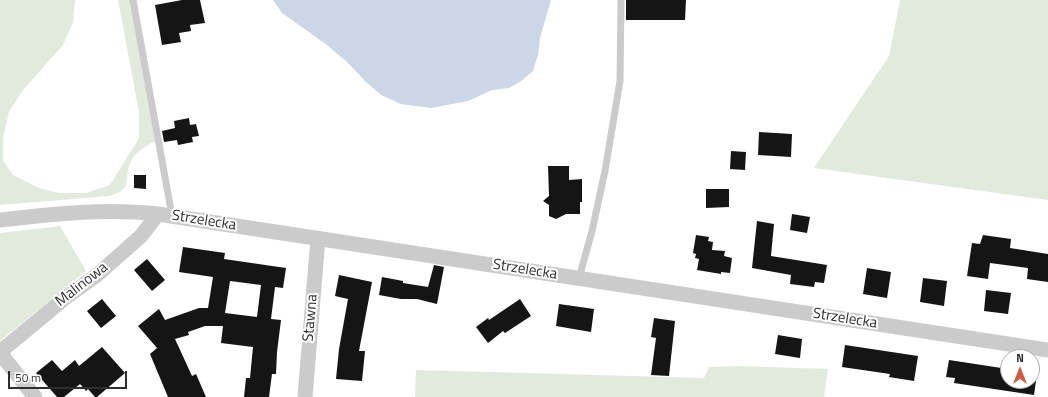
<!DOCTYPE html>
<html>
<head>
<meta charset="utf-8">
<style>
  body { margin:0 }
  #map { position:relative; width:1048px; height:397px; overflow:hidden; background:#fff; font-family:"Titillium Web",sans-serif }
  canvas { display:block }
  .north { position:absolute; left:1000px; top:349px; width:40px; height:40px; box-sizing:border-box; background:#fff; border:1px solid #ababab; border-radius:50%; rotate:0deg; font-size:11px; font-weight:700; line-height:16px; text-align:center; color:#2e2e2e }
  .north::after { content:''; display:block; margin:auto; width:14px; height:18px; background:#d25943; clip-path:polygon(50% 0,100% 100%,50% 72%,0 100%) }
  .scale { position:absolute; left:8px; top:371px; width:119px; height:18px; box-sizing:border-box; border:2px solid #2e2e2e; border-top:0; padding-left:5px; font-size:12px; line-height:14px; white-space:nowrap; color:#2e2e2e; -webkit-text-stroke:3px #fff; paint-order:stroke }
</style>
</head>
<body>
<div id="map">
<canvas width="1048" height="397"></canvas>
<div class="north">N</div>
<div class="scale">50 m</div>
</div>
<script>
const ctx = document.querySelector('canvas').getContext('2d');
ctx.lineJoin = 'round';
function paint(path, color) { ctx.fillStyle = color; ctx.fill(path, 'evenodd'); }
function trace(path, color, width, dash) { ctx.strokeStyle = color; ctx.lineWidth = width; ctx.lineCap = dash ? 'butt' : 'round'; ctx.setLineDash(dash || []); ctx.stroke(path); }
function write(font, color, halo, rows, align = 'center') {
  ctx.font = font + ' "Titillium Web",sans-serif'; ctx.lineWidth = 4; ctx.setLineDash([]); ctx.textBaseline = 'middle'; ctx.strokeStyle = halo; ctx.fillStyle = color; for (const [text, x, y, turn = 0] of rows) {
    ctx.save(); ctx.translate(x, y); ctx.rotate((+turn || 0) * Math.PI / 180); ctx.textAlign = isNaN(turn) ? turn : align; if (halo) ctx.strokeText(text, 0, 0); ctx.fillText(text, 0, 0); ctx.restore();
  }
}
paint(new Path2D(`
  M0,0H75L73,22L63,45L23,90L9,112L3,138V160L13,175L39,188L59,193H86L110,185L139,138V112L118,0H130L155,141C130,155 129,159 126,186L120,192L109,196L0,205Z
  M900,0H1048V200L814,168L889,56Z
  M60,226L86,271L0,341V233Z
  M739,366L828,369L824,397H415L416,370L704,378L709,367Z`), '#e1eadd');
paint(new Path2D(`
  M273,0H551L540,38L538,55L533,71L521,81L509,88L492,90L468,101L431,108L401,104L381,95L365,81L347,62L327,45L282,13Z`), '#cbd6e7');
paint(new Path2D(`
  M182,0H200L205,23L190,25L191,31L179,33L181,42L162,45L155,5Z
  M626,0H686L685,20H626Z
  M189,118L190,125L196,124L199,136L192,137L193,142L178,145L177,140L164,142L162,131L175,128L174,121Z
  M759,132L792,134L791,157L758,155Z
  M731,151L746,152L745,170L730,169Z
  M548,166H569V180L582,179V202H580V214H566L556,219L549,216V205L543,201L549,196Z
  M134,175H146V189L134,188Z
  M706,189H729V207L706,208Z
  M792,214L810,217L807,233L790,230Z
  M757,221L774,224L771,256L827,265L824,283L815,282L814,287L790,284L791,275L752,268Z
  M696,235L709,237L708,241L713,242L712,250L725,251L724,256L732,258L730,273L721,272V274L697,270L699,259L695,258L696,254L693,253Z
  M983,235L1011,239L1010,248L1048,254V282L1027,279L1028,268L990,263L988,279L967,276L972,243L980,244Z
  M183,247L225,253L224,259L286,268L283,288L275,287L271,319L281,320L277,352L276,374H272L269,397H244L246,378H250L253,347L221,343L223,326H205L188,332L189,335L175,339L192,376L196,374L206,397H168L150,354L157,348L138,326L159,309L165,320L199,308H208L213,277L179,272ZM230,281L261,285L257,317L225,313Z
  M147,259L165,280L152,291L134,270Z
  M434,265L444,267L437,304L417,299H401L379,295L382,277L403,281V283L428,287Z
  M867,268L891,272L887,298L863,294Z
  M339,275L372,282L359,351H365L362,381L336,379L339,349L348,299L335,296Z
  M923,278L947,281L944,306L920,302Z
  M986,290L1011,293L1008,314L984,311Z
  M102,299L116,316L101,328L87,311Z
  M520,299L531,316L505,333L503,331L488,343L476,327L488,318L489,320Z
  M559,304L594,309L591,332L556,326Z
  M654,318L675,321L669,376L651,375L656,338L651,337Z
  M778,335L802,339L800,358L775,354Z
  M845,345L918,356L914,381L889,377L890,374L842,367Z
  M102,347L125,373L97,397H95L88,389L86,391L80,384L64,397H57L36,373L52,360L62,371L75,360L79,366Z
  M949,360L1008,369V381H1036L1034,395L954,383L955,378L946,377Z`), '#151515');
trace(new Path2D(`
  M133,0L172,216
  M579,278L592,231L605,171L620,81L621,0`), '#cbcbcb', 7);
trace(new Path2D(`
  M0,220C53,214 105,208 158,214L1048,350
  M0,352L65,298L97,275L141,236L158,214
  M0,353L35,397
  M305,397L318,238`), '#cbcbcb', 15);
write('15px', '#2e2e2e', '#fff', [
  ["Strzelecka",204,221,9],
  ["Strzelecka",525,270,9],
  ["Malinowa",82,285,-38],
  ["Stawna",311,318,-85],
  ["Strzelecka",845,319,9]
]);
</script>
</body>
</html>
